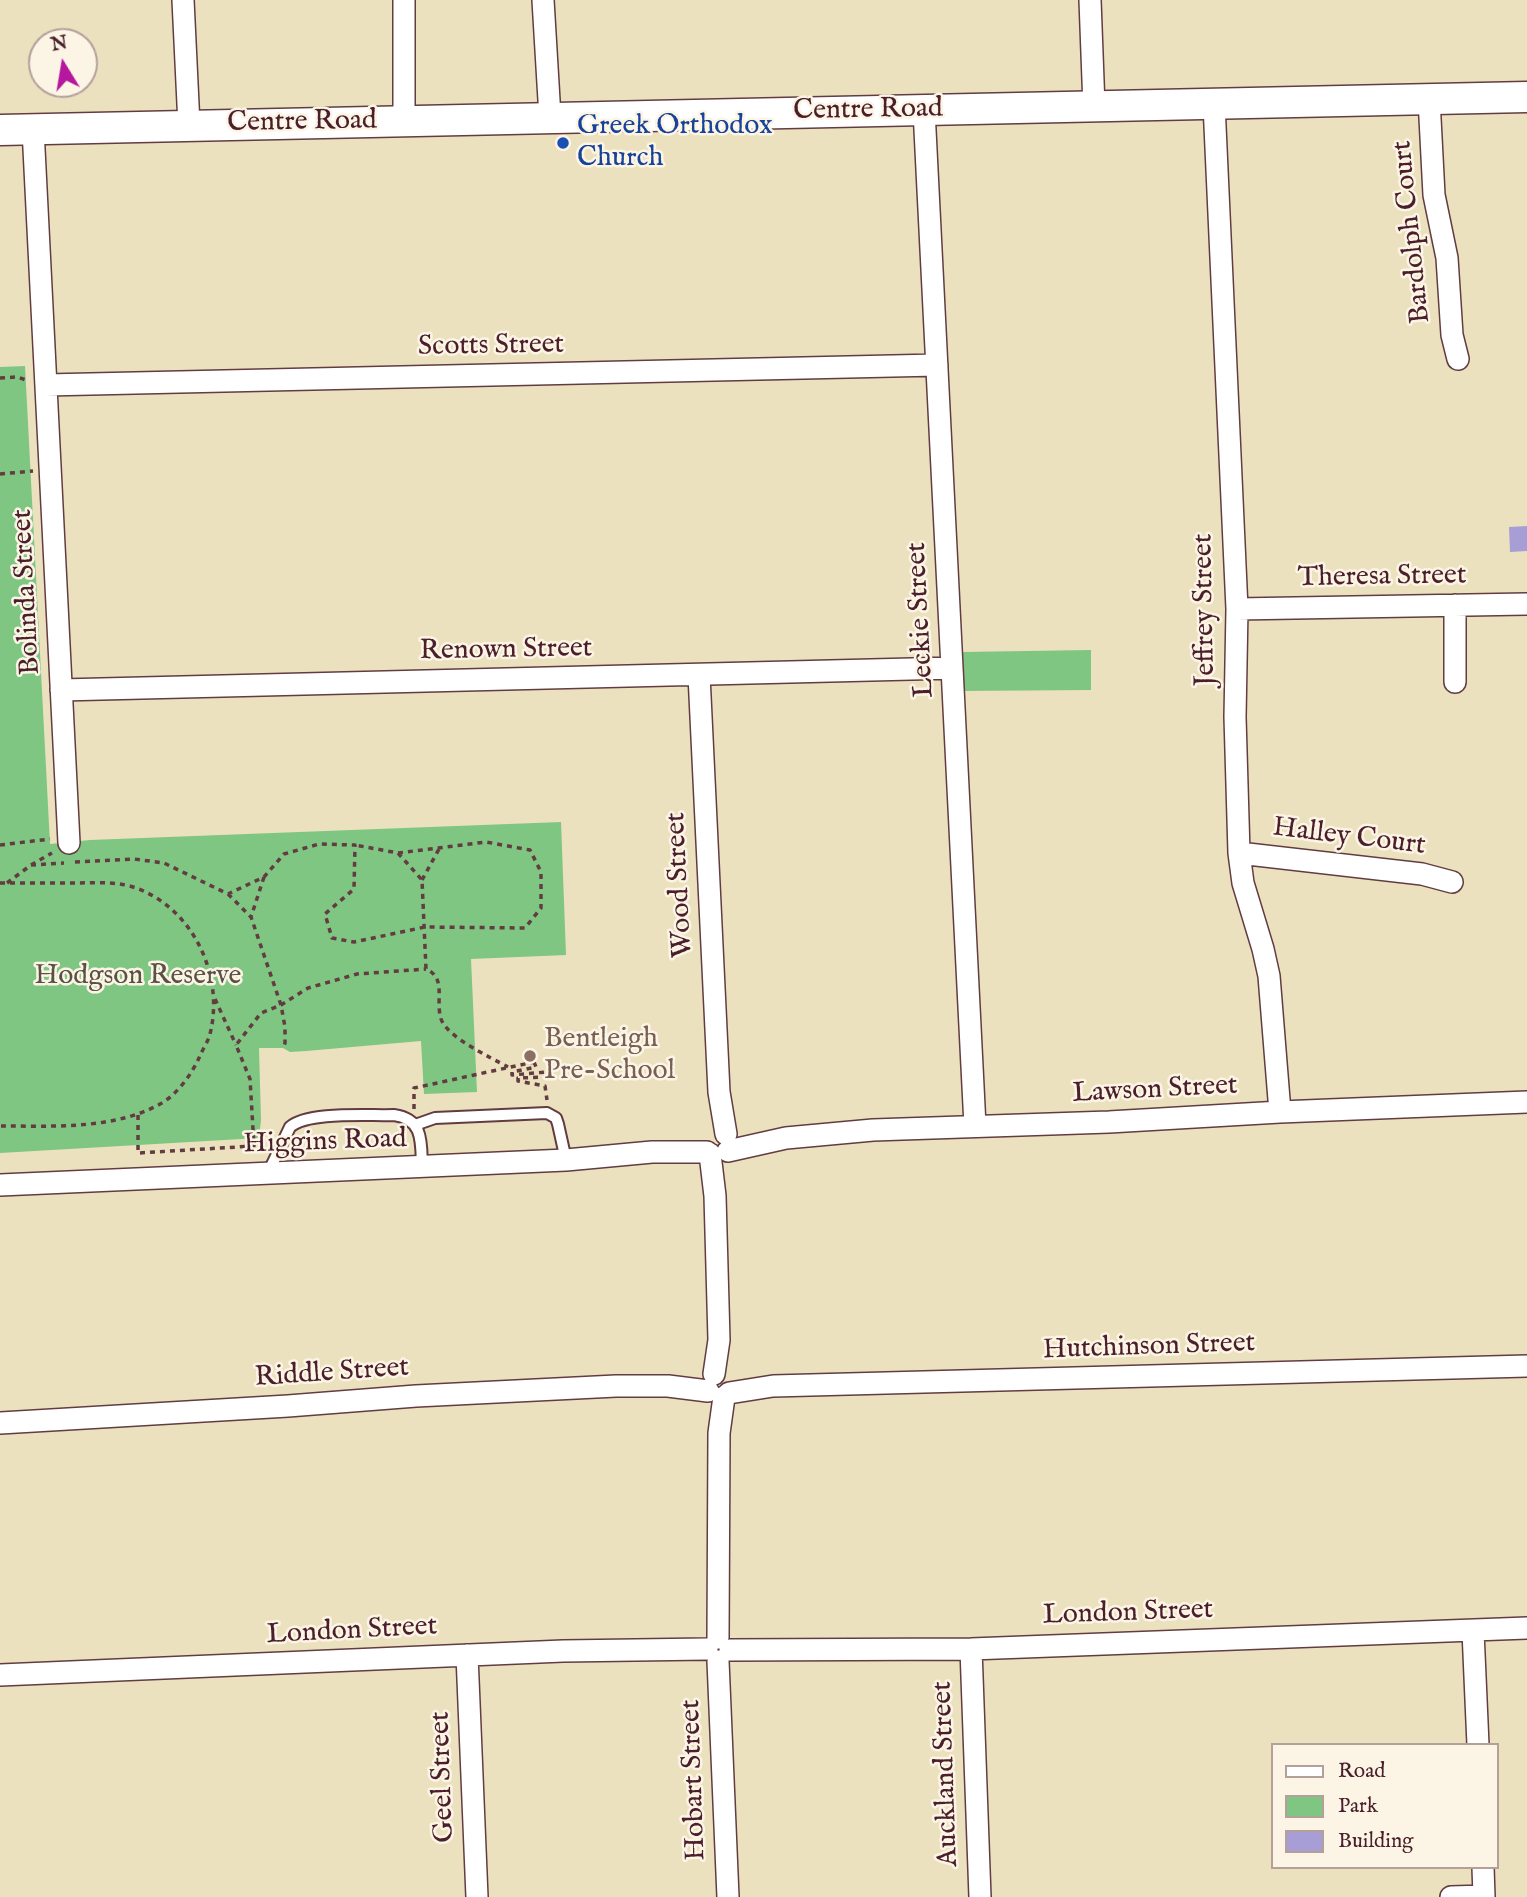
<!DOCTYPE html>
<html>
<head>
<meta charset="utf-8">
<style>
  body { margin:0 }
  #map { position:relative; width:1527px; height:1897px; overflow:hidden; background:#ebe1be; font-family:"IM FELL English",serif }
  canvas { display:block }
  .legend { position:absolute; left:1271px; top:1743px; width:228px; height:126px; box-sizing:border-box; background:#fcf5e5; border:2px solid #b59f9b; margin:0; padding:9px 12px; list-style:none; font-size:21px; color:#4a1f2b }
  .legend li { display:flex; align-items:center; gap:14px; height:35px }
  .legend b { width:35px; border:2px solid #b59f9b }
  .north { position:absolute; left:28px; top:28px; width:70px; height:70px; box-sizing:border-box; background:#fcf5e5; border:2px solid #b59f9b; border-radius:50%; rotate:349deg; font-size:19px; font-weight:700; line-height:28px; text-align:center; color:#4a1f2b }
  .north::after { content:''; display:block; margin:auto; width:24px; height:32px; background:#b5179e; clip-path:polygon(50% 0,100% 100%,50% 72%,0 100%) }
</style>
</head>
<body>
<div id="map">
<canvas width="1527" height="1897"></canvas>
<ul class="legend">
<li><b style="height:9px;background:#fff"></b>Road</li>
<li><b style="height:19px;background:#7fc682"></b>Park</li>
<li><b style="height:19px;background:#a79ed5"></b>Building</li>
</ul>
<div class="north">N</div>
</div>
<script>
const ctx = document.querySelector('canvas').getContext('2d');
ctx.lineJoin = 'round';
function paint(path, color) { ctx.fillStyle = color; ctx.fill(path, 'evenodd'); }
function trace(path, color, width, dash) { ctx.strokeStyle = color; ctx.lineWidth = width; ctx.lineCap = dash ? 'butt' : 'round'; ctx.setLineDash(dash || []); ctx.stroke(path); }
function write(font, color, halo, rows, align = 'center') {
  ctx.font = font + ' "IM FELL English",serif'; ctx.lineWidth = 5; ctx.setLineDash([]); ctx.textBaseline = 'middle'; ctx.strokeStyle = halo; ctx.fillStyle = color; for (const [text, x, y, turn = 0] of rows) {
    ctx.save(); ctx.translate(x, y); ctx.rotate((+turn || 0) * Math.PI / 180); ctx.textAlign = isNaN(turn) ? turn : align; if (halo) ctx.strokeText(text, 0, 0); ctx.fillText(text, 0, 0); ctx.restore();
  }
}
paint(new Path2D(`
  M25,366L50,844L90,840L561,822L566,955L471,959L477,1092L424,1094L421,1041L306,1051L290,1052L283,1048H259L261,1120L259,1138L0,1153V367Z
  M1091,650V690L962,691V652Z`), '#7fc682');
paint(new Path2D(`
  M1527,526V551L1510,552L1509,527Z`), '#a79ed5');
const lane = new Path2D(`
  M415,1125L435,1118L547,1113L556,1118L558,1124L566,1160
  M268,1173L290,1127C308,1111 369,1116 394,1115C424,1119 421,1143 422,1167`);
const street = new Path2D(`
  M183,0L189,125
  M404,0V120
  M543,0L550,117
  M1090,0L1094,107
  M1429,99L1434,195L1447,258L1452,335L1458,359
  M1214,104L1237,609L1235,717L1239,853L1243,883L1263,949L1269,976L1280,1112
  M924,110L975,1126
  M33,129L69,843
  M46,385L937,365
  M1455,605V682
  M1237,609L1527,604
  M699,675L719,1092L726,1134
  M61,690L952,668
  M1239,853L1422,874L1452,882
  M728,1151L786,1138L873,1130L1109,1122L1280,1112L1527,1102
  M710,1154L715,1196L719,1340L714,1374
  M0,1185L566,1160L652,1152H707
  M729,1393L773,1386L1527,1366
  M0,1423L288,1406L416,1396L616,1386H668L708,1391
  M1473,1631L1478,1745
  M718,1638L719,1433L724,1397
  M971,1649L980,1897
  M730,1650L971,1649L1527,1628
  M467,1655L477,1897
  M718,1661L728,1897
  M0,1675L563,1651L707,1649
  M1483,1867L1484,1897
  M1451,1897L1484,1896`);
const secondary = new Path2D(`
  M0,130L1527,97`);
trace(lane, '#623c41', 14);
trace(street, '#623c41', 24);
trace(secondary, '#623c41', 33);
trace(new Path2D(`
  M0,378L17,377L26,380
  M0,474L33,471
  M0,845L50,839
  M398,853L422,880L426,969C447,978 435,1000 441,1019C448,1038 490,1057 508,1067
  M75,862L134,859L164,863L228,894L264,877L284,854L319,844L355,845L354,889L325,914L332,938L354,942L425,927L525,928L541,908V872L530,850L486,842L398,853L355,845
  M31,865L64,863
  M264,877L251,917L281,1005L285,1027V1043L283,1048
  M422,880L439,849
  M0,883C25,883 50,883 75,883C94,883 114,881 133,887C192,906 225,975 210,1034C208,1042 202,1050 199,1058C191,1075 178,1093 162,1103C115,1130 53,1126 0,1126
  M7,883L31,865L52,853
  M228,894L251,917
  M215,999L236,1045
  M534,1062L536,1067L512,1072V1075L546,1072V1077L518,1078V1081L545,1086L547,1100
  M414,1109V1088L534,1062
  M138,1115V1153L254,1146L250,1079L236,1045L261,1013L281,1005L308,988L357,974L426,969`), '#623c41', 3.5, [5, 5]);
trace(lane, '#fff', 10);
trace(street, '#fff', 21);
trace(secondary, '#fff', 30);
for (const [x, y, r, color] of [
  [563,143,7,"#1a4fb4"],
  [530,1056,7,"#8d6e63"]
]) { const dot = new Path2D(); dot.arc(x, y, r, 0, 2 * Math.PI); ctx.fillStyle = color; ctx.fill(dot); trace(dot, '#fcf5e5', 2.5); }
write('28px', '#4a1f2b', '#fcf5e5', [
  ["Centre Road",868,111,-1],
  ["Centre Road",302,123,-1],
  ["Bardolph Court",1413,232,-96],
  ["Scotts Street",491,347,-1],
  ["Theresa Street",1382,578,-1],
  ["Bolinda Street",28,592,-93],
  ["Jeffrey Street",1206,610,-91],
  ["Leckie Street",922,620,-93],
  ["Renown Street",506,651,-1],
  ["Halley Court",1349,838,7],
  ["Wood Street",681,885,-93],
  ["Lawson Street",1155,1091,-3],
  ["Higgins Road",325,1143,-2],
  ["Hutchinson Street",1149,1348,-2],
  ["Riddle Street",332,1374,-4],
  ["London Street",1128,1614,-2],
  ["London Street",352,1632,-3],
  ["Auckland Street",947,1774,-92],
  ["Geel Street",444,1777,-92],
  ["Hobart Street",695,1780,-92]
]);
write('28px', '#164399', '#fcf5e5', [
  ["Greek Orthodox",577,127],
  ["Church",577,159]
], 'left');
write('28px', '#5a5145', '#fcf5e5', [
  ["Hodgson Reserve",138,977]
]);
write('28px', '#785e54', '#fcf5e5', [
  ["Bentleigh",544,1040],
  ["Pre-School",544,1072]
], 'left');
</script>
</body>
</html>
